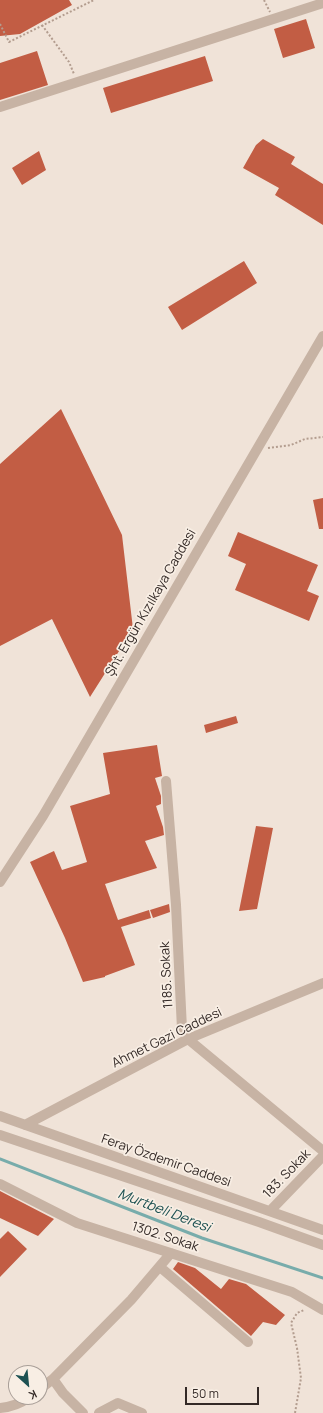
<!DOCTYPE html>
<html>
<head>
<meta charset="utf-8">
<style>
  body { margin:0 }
  #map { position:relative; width:323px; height:1413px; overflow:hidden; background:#f0e3d8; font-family:Manrope,sans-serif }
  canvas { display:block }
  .north { position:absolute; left:8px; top:1365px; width:40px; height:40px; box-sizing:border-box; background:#f8eee4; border:1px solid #a99f98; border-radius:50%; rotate:153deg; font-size:11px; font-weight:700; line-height:16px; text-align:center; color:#332926 }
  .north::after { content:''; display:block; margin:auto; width:14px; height:18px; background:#1d5152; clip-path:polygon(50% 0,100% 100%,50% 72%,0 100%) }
  .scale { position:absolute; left:185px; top:1387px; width:74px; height:18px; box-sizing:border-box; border:2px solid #332926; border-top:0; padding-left:5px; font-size:12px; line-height:14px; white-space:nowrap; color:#332926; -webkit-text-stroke:3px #f8eee4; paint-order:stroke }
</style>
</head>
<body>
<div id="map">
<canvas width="323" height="1413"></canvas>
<div class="north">K</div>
<div class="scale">50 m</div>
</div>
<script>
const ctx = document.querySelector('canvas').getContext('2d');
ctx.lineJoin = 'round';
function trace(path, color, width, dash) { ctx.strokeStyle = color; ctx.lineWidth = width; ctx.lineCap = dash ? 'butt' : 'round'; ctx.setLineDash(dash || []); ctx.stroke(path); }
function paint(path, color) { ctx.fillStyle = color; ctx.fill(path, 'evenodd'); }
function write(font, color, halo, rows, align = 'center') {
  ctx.font = font + ' Manrope,sans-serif'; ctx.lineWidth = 3.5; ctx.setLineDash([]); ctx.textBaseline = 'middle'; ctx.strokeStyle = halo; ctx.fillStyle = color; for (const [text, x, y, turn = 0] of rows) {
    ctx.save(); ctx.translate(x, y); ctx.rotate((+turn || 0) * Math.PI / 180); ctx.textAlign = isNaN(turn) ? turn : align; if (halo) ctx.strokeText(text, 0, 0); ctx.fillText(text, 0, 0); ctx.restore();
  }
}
trace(new Path2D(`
  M0,1159L202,1238L323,1278`), '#78acab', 3);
paint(new Path2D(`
  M0,0H69L72,5L20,34L0,36Z
  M306,19L315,48L283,58L274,29Z
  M37,51L48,85L0,100V63Z
  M205,56L213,81L111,113L103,88Z
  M263,139L295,157L291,164L323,184V225L275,195L279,188L243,168L256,145Z
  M39,151L46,170L22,185L12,168Z
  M244,261L257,283L182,330L168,307Z
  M61,409L122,535L133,629L90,697L52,619L0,646V464Z
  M323,498V529H319L313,500Z
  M238,532L318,565L307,591L319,596L309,621L235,590L246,564L228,556Z
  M236,716L238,723L206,733L204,725Z
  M157,745L162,776L155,778L161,796V804L156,806L163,827L164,835L145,841L157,868L105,884L118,920L149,910L151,918L121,927L135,965L105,976V977L83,982L65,938L30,862L54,851L62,870L87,862L70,806L110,794L103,753Z
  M256,826L273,828L257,909L239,911Z
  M169,904L170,912L153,918L150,910Z
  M0,1191L54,1219L38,1236L0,1218Z
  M8,1231L27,1249L0,1277V1239Z
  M178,1262L195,1268L221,1289L229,1279L246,1284L285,1315L276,1325L263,1322L251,1336L173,1269Z`), '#c25d44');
trace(new Path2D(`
  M264,0L270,12
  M0,24L9,42L94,0
  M42,25L69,62L74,74
  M268,448L291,445L305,439L323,437
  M295,1413L301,1378L297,1348L291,1323L297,1313L304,1310`), '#b39d8f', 2, [2, 2]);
trace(new Path2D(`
  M0,107L323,3
  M166,781L176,905L182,1029L188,1039L323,1151
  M0,882L43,816L323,336
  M0,1116L323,1230
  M25,1125L188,1039L323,983
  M0,1135L259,1222L323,1245
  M0,1184L77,1223L292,1292L323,1310
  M270,1211L323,1156
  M160,1267L248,1342
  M53,1379L63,1393L83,1413
  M40,1389L53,1379L131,1300L171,1253
  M0,1408C11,1407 20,1404 29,1397
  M99,1413L118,1403L142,1413`), '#c7b3a4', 10);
write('13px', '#332926', '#f8eee4', [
  ["Şht. Ergün Kızılkaya Caddesi",151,603,-60],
  ["1185. Sokak",167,975,-93],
  ["Ahmet Gazi Caddesi",167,1038,-26],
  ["Feray Özdemir Caddesi",166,1161,19],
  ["183. Sokak",287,1174,-46],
  ["1302. Sokak",165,1237,18]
]);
write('italic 14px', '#1d5152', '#f8eee4', [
  ["Murtbeli Deresi",164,1211,21]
]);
</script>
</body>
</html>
